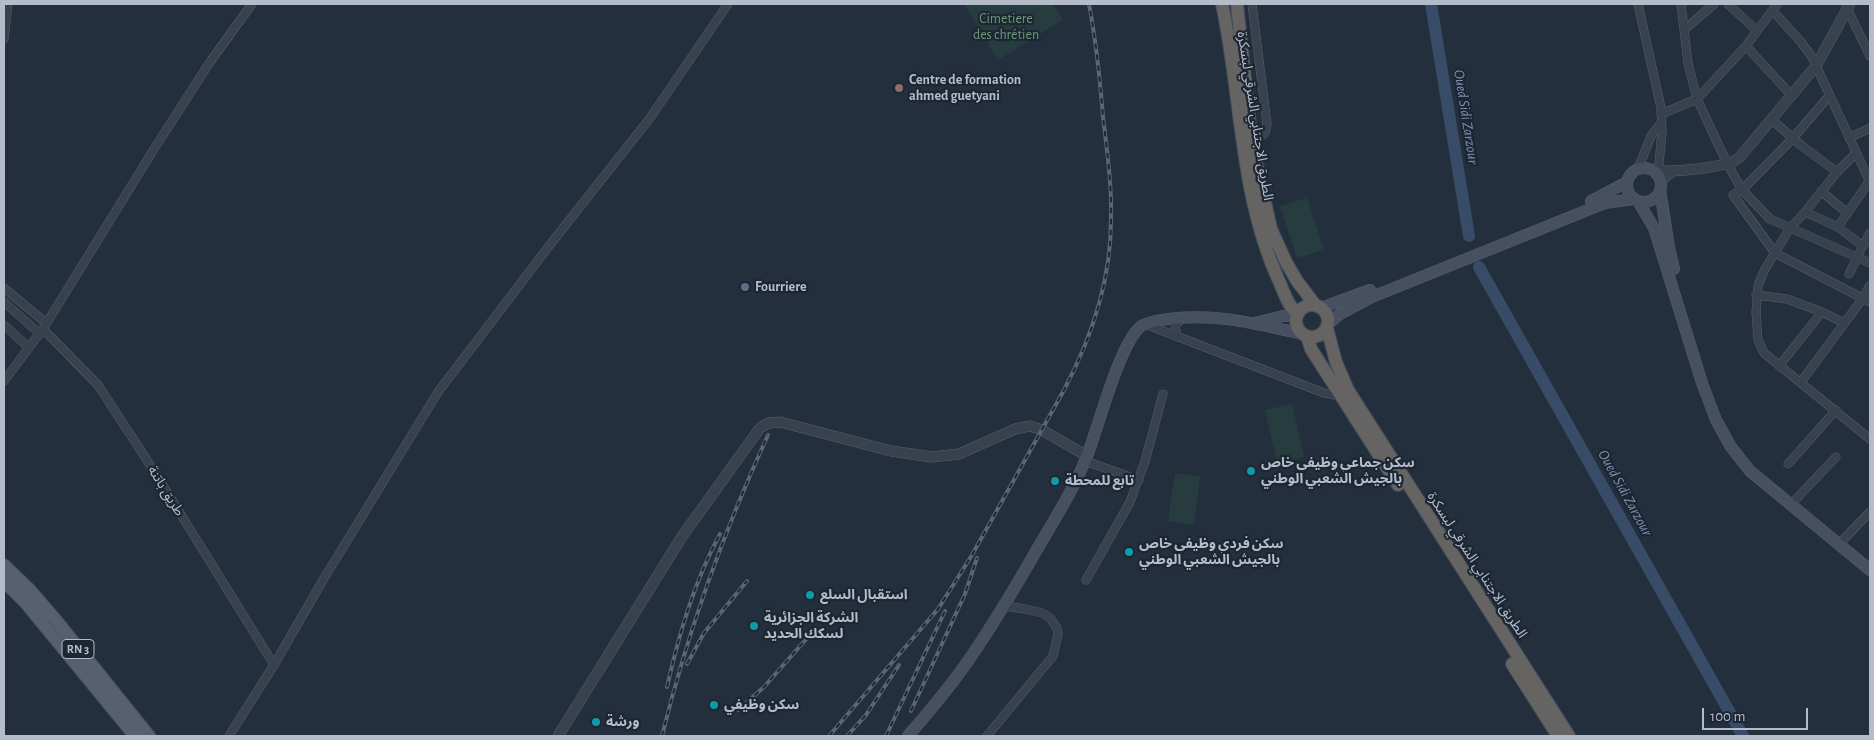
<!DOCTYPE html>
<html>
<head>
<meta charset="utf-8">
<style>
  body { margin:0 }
  #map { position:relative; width:1874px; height:740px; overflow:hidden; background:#242f3e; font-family:"Alegreya Sans",sans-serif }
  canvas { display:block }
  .frame { position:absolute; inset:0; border:5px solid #b4bcc9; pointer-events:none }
  .scale { position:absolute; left:1702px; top:708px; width:106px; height:22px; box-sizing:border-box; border:2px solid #b4bcc9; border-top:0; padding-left:6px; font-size:15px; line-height:18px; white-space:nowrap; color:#b4bcc9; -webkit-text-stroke:4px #1d2633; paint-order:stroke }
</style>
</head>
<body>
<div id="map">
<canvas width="1874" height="740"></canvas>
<div class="frame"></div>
<div class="scale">100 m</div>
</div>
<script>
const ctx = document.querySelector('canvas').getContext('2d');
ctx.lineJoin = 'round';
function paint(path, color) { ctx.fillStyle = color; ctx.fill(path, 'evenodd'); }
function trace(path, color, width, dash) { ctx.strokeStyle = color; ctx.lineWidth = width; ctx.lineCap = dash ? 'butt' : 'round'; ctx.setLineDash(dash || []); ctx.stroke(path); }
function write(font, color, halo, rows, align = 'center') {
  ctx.font = font + ' "Alegreya Sans","Noto Sans Arabic",sans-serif'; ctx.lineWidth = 4.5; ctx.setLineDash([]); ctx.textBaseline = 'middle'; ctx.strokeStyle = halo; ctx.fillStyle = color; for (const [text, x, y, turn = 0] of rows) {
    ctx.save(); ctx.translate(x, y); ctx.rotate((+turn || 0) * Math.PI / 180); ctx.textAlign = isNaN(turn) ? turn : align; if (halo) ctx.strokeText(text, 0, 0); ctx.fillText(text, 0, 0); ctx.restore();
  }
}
paint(new Path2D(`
  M964,4H1053L1063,20L998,60Z
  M1307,198L1324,250L1297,258L1280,206Z
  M1292,404L1304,457L1277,463L1265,410Z
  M1175,473L1200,477L1194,525L1168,521Z`), '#263c3f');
trace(new Path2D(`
  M1431,4L1469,236
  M1479,267L1743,736`), '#394c67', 12);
const minor = new Path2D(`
  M1638,4L1661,108L1662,132L1658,174
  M1681,4L1688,63L1697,99L1727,163L1742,190L1770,219L1870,263
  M1728,4L1756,30
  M1846,6L1870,56
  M1773,11L1801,42L1812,57L1870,182
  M1684,30L1714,4
  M4,39L8,4
  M1746,46L1792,96
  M1829,96L1793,138L1742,190L1733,195L1775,253L1870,302
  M1661,114L1697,99L1746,46L1777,4
  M1772,120L1802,146L1837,172
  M1849,138L1870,128
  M1252,143L1265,133L1267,124L1252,4
  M1856,153L1837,172L1805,212L1790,228L1764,271L1758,286L1756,312L1758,340L1764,353L1870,439
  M1638,169L1651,136L1661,123
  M1821,191L1846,212
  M1805,212L1838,227L1863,246L1870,233
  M1838,227L1870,180
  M1849,274L1860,252
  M4,288L46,323
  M1756,295L1787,299L1822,312
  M4,302L40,334
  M1145,324L1324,393L1341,396
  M4,325L29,348
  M43,329L98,385L154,471L274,665
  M1177,337L1175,325L1183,318
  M1779,366L1822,312L1844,323
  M4,381L43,329L154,149L210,62L252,4
  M1801,382L1863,298L1870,285
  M1085,461L1139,480
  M1788,464L1836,410
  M1796,499L1836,457
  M1839,544L1870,512
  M1086,580L1130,502L1145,461L1163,394
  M229,736L274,665L323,580L438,392L549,246L650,118L728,4
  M987,736L1053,656L1058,634L1057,628L1050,618L1042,613L1026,609L1004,606`);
const tertiary = new Path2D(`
  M1652,170C1669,173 1726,168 1739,158L1816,66L1850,4
  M1661,183L1665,177L1673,171
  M558,736L683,535L760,428L768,423L780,422L891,451L932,457L959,454L1015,429L1030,426L1042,430L1087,456`);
const secondary = new Path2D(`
  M1627 185a17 17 0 1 1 34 0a17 17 0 1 1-34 0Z
  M1660,190L1669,247L1674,269
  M1591,201L1627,182
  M1638,201L1654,228L1702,383L1716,420L1731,447L1750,471L1870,570
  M1321,308L1370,290
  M1255,323L1283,316H1297
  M1327,325L1340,314L1372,297L1605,203L1634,199
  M908,736C927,714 946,692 963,668C991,629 1015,588 1039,546C1056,517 1075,487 1087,456C1098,429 1121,337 1143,325C1153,320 1166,319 1177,318C1223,314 1259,325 1304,334`);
const primary = new Path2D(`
  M4,565L29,589L55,619L149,736
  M4,581L25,602L135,736`);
const trunk = new Path2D(`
  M1222,4C1242,97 1239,194 1279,281C1284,292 1288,307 1298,314
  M1237,4L1252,143L1271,229L1286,262L1297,281L1316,306
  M1296 321a16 16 0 1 1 32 0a16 16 0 1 1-32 0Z
  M1327,328L1336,362L1348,390L1569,736
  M1307,336L1311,349L1398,485
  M1512,664L1558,736`);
trace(minor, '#565f6c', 9);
trace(tertiary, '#565f6c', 11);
trace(secondary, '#565f6c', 12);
trace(primary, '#414a57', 14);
trace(trunk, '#434c59', 14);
trace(minor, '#38414e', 8);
trace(tertiary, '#38414e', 10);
trace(secondary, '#465061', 11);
trace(primary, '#56606e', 12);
trace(trunk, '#656462', 12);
const rail = new Path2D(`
  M687,664L704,633L747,581
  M667,687C679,634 694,582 720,534
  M738,710L764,687L808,637
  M911,711L965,594L977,558
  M662,736C687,634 724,531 768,435
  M829,736L938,609L972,555L1064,390C1092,337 1111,281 1111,220C1112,185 1107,151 1103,117C1100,79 1096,41 1089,4
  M847,736L866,715L899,665
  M886,736L945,611`);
trace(rail, '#5a6575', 4);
trace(rail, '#1d2633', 2, [5.5]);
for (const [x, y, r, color] of [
  [899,88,5,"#8d6e63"],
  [745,287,5,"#5c6f8a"],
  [1251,471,5,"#0f9aa8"],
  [1055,481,5,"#0f9aa8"],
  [1129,552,5,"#0f9aa8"],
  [810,595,5,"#0f9aa8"],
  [754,626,5,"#0f9aa8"],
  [714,705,5,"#0f9aa8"],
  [596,722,5,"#0f9aa8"]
]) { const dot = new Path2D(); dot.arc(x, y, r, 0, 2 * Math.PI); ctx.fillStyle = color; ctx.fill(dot); trace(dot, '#1d2633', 2); }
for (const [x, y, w] of [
  [78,649,32]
]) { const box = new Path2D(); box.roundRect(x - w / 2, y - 9.5, w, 19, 4); ctx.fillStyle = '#1d2633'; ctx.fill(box); trace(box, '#b4bcc9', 1); }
write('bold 12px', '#b4bcc9', null, [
  ["RN 3",78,649]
]);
write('14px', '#6b9a76', '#1d2633', [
  ["Cimetiere",1006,19],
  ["des chrétien",1006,35]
]);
write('bold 14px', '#b4bcc9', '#1d2633', [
  ["Centre de formation",909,80],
  ["ahmed guetyani",909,96],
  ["Fourriere",755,287],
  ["سكن جماعي وظيفي خاص",1261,463],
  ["بالجيش الشعبي الوطني",1261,479],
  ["تابع للمحطة",1065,481],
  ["سكن فردي وظيفي خاص",1139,544],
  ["بالجيش الشعبي الوطني",1139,560],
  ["استقبال السلع",820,595],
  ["الشركة الجزائرية",764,618],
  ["لسكك الحديد",764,634],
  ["سكن وظيفي",724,705],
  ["ورشة",606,722]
], 'left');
write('14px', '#b4bcc9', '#1d2633', [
  ["الطريق الاجتنابي الشرقي لبسكرة",1255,116,81],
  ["طريق باتنة",166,491,58],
  ["الطريق الاجتنابي الشرقي لبسكرة",1477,565,57]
]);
write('italic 15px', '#7c92b1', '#1d2633', [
  ["Oued Sidi Zarzour",1466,117,81],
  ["Oued Sidi Zarzour",1625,493,61]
]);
</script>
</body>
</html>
